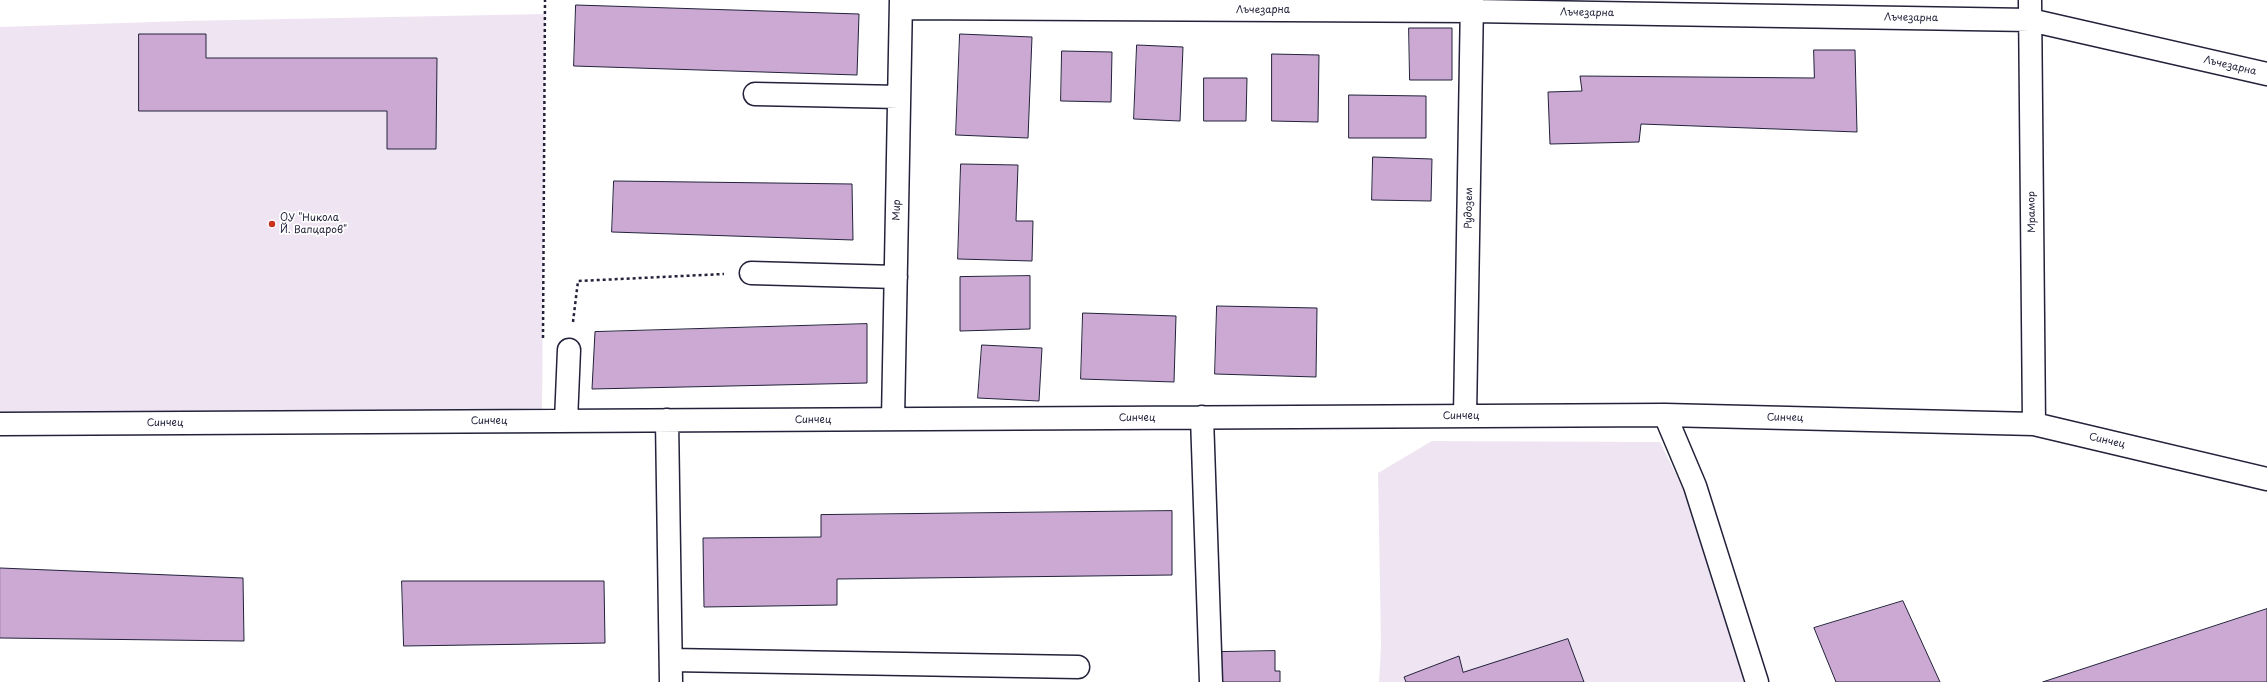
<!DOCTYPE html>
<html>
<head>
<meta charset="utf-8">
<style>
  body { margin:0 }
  canvas { display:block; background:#fff }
</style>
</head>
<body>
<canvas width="2267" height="682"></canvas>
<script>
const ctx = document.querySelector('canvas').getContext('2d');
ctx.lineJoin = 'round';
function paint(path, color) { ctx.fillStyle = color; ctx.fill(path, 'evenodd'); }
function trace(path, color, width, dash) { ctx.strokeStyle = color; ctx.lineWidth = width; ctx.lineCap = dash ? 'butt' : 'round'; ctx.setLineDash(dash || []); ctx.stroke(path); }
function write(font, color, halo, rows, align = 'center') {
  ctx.font = font + ' "Playpen Sans",sans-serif'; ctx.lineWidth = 3.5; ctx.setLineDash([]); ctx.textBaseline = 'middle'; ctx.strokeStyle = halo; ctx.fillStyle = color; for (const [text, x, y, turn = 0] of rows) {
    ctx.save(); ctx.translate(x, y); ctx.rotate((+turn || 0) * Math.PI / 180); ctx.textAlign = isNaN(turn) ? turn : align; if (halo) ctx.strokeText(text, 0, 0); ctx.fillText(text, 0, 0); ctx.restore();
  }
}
paint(new Path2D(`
  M545,14L542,421L0,424V27L183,21Z
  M1432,441L1660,442L1688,499L1747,682H1379L1381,646L1378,473Z`), '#efe5f2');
const building = new Path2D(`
  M576,5L859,14L857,75L574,66Z
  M1409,28H1452V80H1410Z
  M139,34H206V58H437L436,149H387V111H139Z
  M960,34L1032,37L1028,138L956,135Z
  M1137,45L1183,47L1180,121L1134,119Z
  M1814,50H1855L1857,132L1641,124L1639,142L1550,144L1548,92L1582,91L1580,76L1814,78Z
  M1062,51L1112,52L1111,102L1061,101Z
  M1272,54L1319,55L1318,122L1272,121Z
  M1204,78H1247L1246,121H1204Z
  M1349,95L1426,96V138H1349Z
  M1373,157L1432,159L1431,201L1372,200Z
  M961,164L1018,165L1016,221H1033L1032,261L958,259Z
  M614,181L852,184L853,240L612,232Z
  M1030,276V329L960,331V277Z
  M1217,306L1317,308L1316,377L1215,374Z
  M1083,313L1176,316L1174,382L1081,379Z
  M867,324V383L592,389L595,332Z
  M982,345L1042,348L1039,401L978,398Z
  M1172,511V575L837,579V605L704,607L703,538L821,537V515Z
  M0,568L243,578L244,641L0,638Z
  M402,581H604L605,643L404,646Z
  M1903,601L1940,682H1836L1814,628Z
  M2267,609V682H2043Z
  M1568,639L1584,682H1406L1404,677L1459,656L1463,672Z
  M1275,651V671H1280V682H1221L1220,652Z`);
paint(building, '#cba9d3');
trace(building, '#22223b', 1);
const minor = new Path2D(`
  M2030,0L2034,424
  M902,8L1472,11L2030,20L2267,74
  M755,94L899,97
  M751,273L896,277
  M1665,415L1695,486L1757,682
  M1465,416L1472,0
  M1202,417L1211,682
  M893,419L901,0
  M667,420L671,682
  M566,421L569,350
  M0,424L1665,415L2034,424L2267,479
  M671,660L1078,667`);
trace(minor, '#22223b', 25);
trace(new Path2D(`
  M573,322L578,281L724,274
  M543,338L545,0`), '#22223b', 2.5, [3, 3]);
trace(minor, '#fff', 22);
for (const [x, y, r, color] of [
  [272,224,4,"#c8321e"]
]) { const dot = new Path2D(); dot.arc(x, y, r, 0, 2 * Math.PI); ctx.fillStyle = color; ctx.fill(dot); trace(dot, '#fff', 1.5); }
write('10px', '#22223b', '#fff', [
  ["Лъчезарна",1263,10],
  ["Лъчезарна",1587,13,1],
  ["Лъчезарна",1911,18,1],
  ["Лъчезарна",2230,66,13],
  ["Рудозем",1469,208,-89],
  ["Мир",897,210,-89],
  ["Мрамор",2032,212,-91],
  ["Синчец",1461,416],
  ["Синчец",1137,418],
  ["Синчец",1785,418,1],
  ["Синчец",813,420],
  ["Синчец",489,421],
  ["Синчец",165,423],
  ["Синчец",2107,441,13]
]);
write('10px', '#22223b', '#fff', [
  ["ОУ \"Никола",280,218],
  ["Й. Вапцаров\"",280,230]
], 'left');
</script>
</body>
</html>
